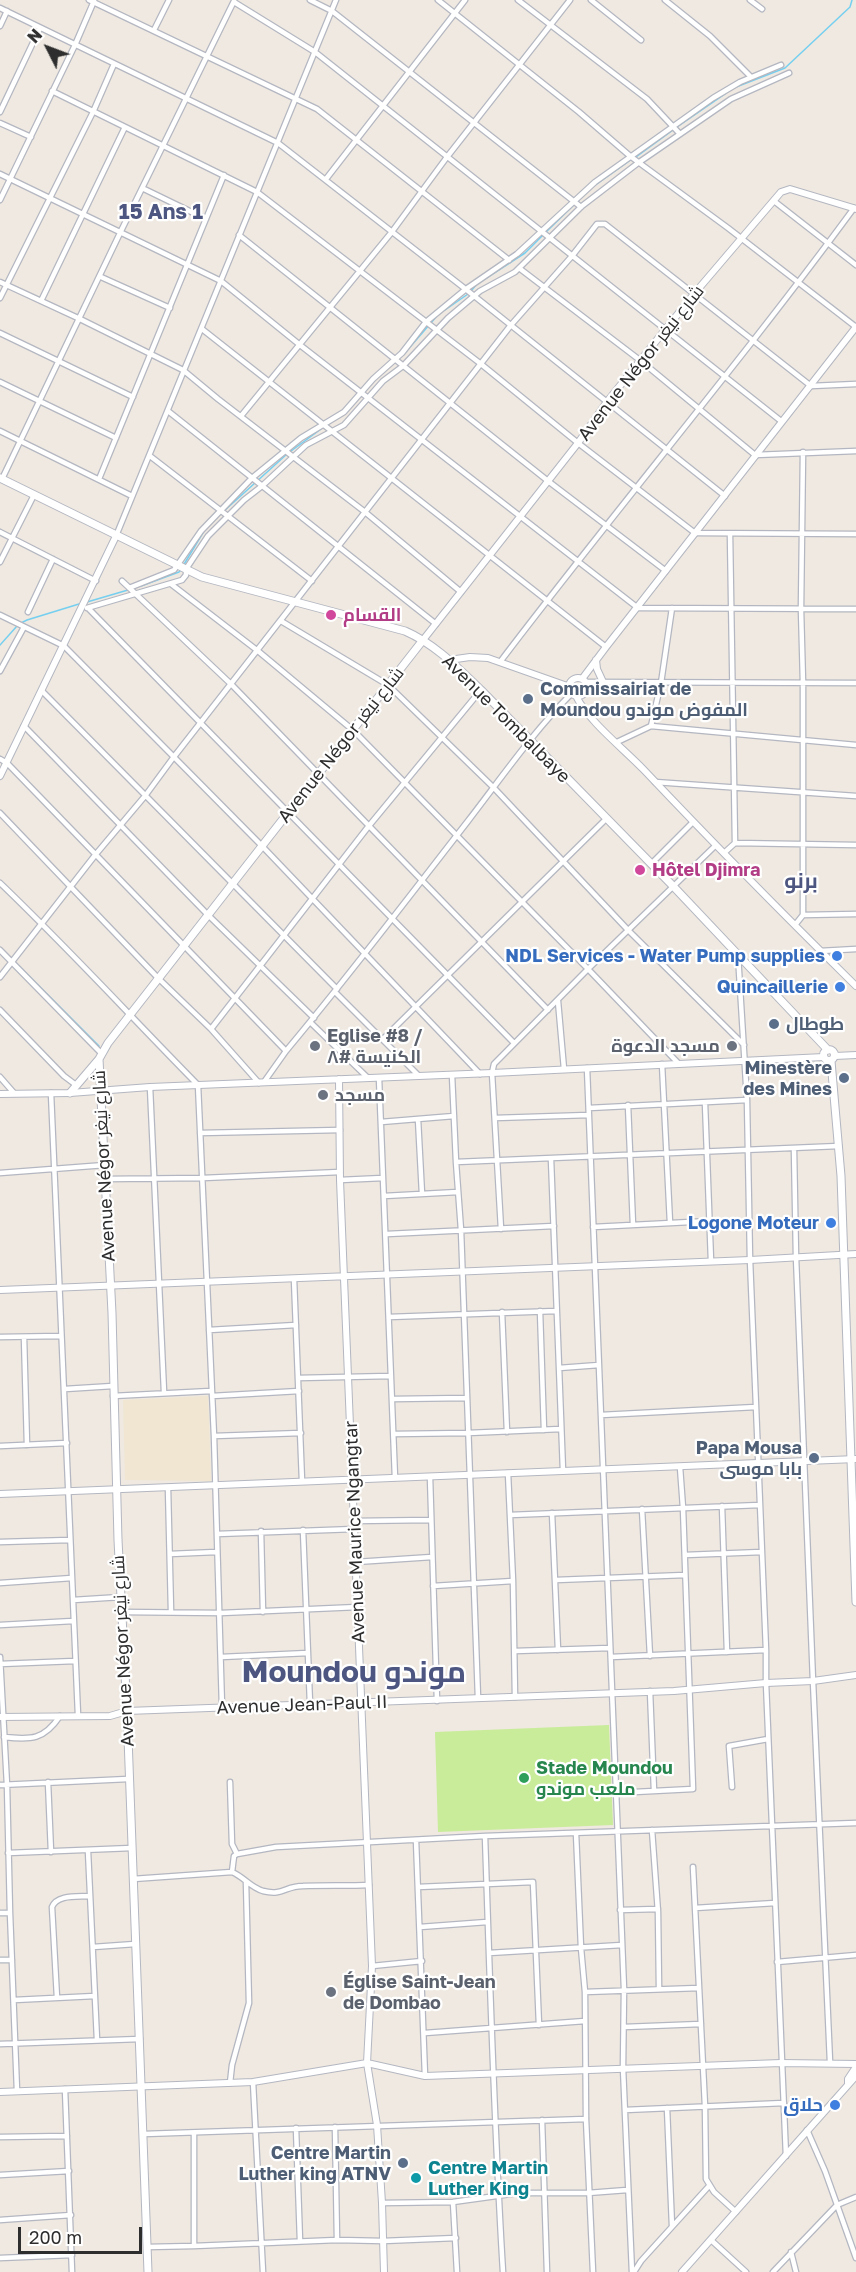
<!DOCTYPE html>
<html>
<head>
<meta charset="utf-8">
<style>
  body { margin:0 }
  #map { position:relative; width:856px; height:2272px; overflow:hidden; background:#efe9e1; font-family:"Golos Text",sans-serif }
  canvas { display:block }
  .north { position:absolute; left:18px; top:18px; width:60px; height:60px; -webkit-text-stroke:4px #fff; paint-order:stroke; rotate:312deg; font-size:16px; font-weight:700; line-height:24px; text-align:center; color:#2e2e2e }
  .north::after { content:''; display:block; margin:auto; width:21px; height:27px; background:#2e2e2e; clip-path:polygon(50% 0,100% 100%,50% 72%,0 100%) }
  .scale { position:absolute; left:18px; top:2227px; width:124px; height:27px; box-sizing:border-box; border:3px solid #2e2e2e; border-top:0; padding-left:8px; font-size:18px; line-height:21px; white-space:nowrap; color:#2e2e2e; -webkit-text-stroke:4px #fff; paint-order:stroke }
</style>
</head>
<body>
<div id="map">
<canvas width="856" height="2272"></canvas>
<div class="north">N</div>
<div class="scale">200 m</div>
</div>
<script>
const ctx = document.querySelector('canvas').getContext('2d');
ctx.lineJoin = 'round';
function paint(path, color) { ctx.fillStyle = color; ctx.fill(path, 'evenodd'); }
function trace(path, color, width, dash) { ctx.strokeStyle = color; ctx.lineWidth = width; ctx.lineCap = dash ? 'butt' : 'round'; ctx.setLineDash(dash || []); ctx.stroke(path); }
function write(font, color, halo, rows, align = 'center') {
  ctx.font = font + ' "Golos Text",Cairo,sans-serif'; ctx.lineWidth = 4.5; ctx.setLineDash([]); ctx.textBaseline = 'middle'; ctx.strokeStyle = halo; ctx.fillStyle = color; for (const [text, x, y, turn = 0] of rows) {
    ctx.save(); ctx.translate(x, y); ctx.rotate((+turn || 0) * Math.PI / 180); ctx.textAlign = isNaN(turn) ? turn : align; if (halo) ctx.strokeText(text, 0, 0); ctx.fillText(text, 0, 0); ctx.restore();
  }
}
paint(new Path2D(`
  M208,1396L211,1481L125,1480L123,1400Z`), '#f0e6d1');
paint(new Path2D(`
  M609,1725L613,1825L438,1832L435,1732Z`), '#c9ec9a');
trace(new Path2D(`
  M736,87L785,68L850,7L852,0
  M677,127L725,94
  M636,157L673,130
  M594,186L632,159
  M546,232L584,195
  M471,291L477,284L525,253L543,235
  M445,310L468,294
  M404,354L436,317
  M347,411L358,399
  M224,511L287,454L321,429
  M183,566L204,531
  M141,586L179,572L181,570
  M87,602L128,590
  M21,623L27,620L79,604
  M0,645L17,626
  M15,962L99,1046`), '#75cff0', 1.5);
const minor = new Path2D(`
  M89,0L317,109L509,260
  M310,0L332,11L581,207
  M438,0L579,112L630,156L728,228L856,327
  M518,0L647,99L680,134
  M591,0L641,40
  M665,0L710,36L751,77
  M750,0L762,9
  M234,2L315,52L781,421
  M0,8L278,143L468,291L725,496
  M0,26L7,11
  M154,30L169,0
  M52,91L257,192L481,364L578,443L695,533L856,534
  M0,112L40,28
  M0,123L31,137
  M0,174L221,281L300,345L638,608L856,609
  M326,179L465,0
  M142,188L206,219
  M0,200L75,45L94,1
  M774,201L856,265
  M239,235L548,481L666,571
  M519,268L641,361L755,455L856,451
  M101,277L170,308
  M0,282L80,319L183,370L218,399L365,512L461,592
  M0,298L93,112L114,64
  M41,301L125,127
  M202,329L606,647
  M0,333L133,397
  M0,382L116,438
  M168,411L436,624
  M241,416L391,233L447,157L570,0
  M0,431L132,496
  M150,456L312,581
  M2,479L121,231L234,1
  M99,479L224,175
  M0,532L96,581
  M730,534L735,843
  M116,536L336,0
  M0,562L34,495
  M122,581L232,685L548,1010
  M171,584L258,651L354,731L588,969L679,1064
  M129,588L174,570L201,531L252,478L301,438L344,412L373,379L402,353L426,322L466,289L517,254L595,182L713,98L740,82L781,65
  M87,608L182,580L186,575V569L208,536L244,500L262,486L306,445L344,425L383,381L403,366L448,318L480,291L515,272L582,206L638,163L731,99L789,73
  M88,608L514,1043
  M28,612L53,559
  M0,615L64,646L262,846L480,1074
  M281,621L388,685L494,788L628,930L744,1045
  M500,662C616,509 740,363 854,208
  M0,671L24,627
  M586,682L856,683
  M42,691L337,989
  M24,726L207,914L314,1018
  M651,726L661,683L672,608
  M617,742L651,726L856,745
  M0,759L7,763L286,1051
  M655,782L856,796
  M0,813L158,978L211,1029L259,1083
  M724,853L735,843L856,845
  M651,864L693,822
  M0,883C68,948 132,1018 198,1085L214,1436L222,1707
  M803,915L856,914
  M795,925L803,915V683L801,609L803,452
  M0,950L101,1053
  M820,951L856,949
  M738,955L747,1100L750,1260L766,1650V1683L786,2156
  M0,977L96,854L145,796L173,758L511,325L572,256L597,224H605L811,386L856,384
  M335,992L419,1076
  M558,1001L564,1069
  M0,1010L64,1076L76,1085
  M310,1022L367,1077
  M211,1029L368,827L481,690
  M383,1039L606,819
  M662,1064L670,1223
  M587,1068L624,1989L623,2068L632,2272
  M452,1075L456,1162L839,1146
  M0,1077L14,1093
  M379,1078L395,1478
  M264,1082L286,1051C349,976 408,898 468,821C502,777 533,732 572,693
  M150,1087L164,1392
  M51,1093L78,1715
  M705,1103L711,1261
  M628,1105L633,1225
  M589,1108L747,1100
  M495,1118L589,1115
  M418,1119L422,1194
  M381,1122L454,1116
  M200,1133L340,1130
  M794,1149L796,1257L813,1681L830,2062
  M551,1159L563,1471
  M456,1162L461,1230L478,1698
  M0,1173L105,1165
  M106,1179L203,1178L340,1172
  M340,1180L383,1178
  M384,1196L458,1192
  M593,1227L710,1221
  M501,1229L492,1073L494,1064L588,969L716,845
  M387,1234L554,1226
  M294,1279L302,1481
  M540,1311L544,1430
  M502,1312L507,1432
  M389,1317L556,1311
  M209,1330L296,1325
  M0,1337L61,1336
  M24,1337L27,1445
  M559,1368L599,1365
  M298,1378L391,1376
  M65,1389L113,1386
  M113,1396L211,1391
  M212,1396L299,1391
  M393,1399L467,1398
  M601,1415L756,1407
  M394,1434L468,1433L561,1429
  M214,1436L301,1433
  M0,1446L67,1443
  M508,1473L513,1581L515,1697
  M430,1477L437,1701
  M168,1488L171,1611
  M722,1506L727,1652
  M642,1509L650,1656
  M552,1513L558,1650
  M510,1515L760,1505
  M354,1521L431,1520
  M303,1530L310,1704
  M261,1531L263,1612
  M217,1534L355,1529
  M0,1542L70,1540
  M170,1554L216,1552
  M685,1555L762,1552
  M356,1562L432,1557
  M556,1580L685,1575
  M0,1583L72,1578
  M433,1586L513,1581
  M73,1600L121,1597
  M122,1612L221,1613L358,1607
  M0,1625L73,1621
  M515,1651L610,1648
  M0,1657L7,1785L10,1913L17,2091
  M221,1657L308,1653
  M611,1657L766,1650
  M0,1664L75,1661
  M650,1691L654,1791
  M4,1737C31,1740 44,1740 60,1716
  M48,1782L51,1852
  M230,1782L232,1844L237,1854
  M0,1785L128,1779
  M732,1787L729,1746L768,1739
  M615,1793L693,1789L683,1508L680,1467
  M652,1830L658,1912L659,1988
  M576,1833L581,1948L585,1992L586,2119L593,2272
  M485,1836C490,1982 494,2127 503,2272
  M416,1840L425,2076
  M88,1851L97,2040
  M8,1853L132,1848
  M693,1867L705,2106L706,2179L714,2192L736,2212
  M232,1872L234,1856L237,1854L276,1847L485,1836L856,1823
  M133,1879L232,1872C244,1877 250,1887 263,1891C283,1896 285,1886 303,1886C325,1885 347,1886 369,1885
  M418,1887L533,1882L539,2025
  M695,1908L775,1903
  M620,1910L658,1909
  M0,1913H10
  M420,1927L487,1922
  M93,1947L135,1944
  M489,1953L622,1945
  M0,1960H12
  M777,1962L856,1955
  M372,1966L422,1961
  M585,1992L699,1988
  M57,1998L52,1907C57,1894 78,1897 90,1896
  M14,2000L95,1996
  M624,2027L701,2024
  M425,2033L585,2021
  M0,2044L140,2039
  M253,2082L263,2272
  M230,2083L232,2065L249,2003L246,1882
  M65,2089L72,2272
  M667,2108L672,2226
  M625,2110L784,2103
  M542,2120L547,2272
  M335,2127L337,2240
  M296,2128L300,2241
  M807,2130L825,2171L856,2258
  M144,2134L586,2119
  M0,2137L67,2136
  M0,2175L69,2171
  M453,2202L457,2272
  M382,2203L453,2202L518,2193H588L627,2190
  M0,2220L71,2215
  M711,2240L746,2272
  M194,2246L337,2240L383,2241L456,2238
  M147,2247L194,2246V2133
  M791,2252L796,2272
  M0,2258L72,2255
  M634,2272L641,2261L709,2186
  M773,2272L837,2205L856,2197`);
const tertiary = new Path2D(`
  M423,640L578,443L606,403L694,294L781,192L790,189L856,209
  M449,660L470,657L488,658L570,687
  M596,660L597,669L603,682
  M569 687a9 9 0 1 1 18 0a9 9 0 1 1-18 0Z
  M582,679L606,647L856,327
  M576,696C589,722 623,748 644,770C713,843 784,915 856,986
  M0,776L116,536
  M835,1056L856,1055
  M339,1079L340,1180L372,1966L367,2063L377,2125L382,2203L384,2272
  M0,1094L70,1093L150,1087L492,1073L824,1057
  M0,1290L750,1260L856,1254
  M0,1494L856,1459
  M0,1717L110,1716L127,1711L674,1691L766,1683L813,1681L856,1675
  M848,2083V2079L856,2067
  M0,2092L253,2082L367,2063L425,2076L781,2063L856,2064
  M682,2272L856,2076`);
const secondary = new Path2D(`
  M0,478L202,577L405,631C435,644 458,668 481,690L673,886L828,1050
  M823.5 1055a5.5 5.5 0 1 1 11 0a5.5 5.5 0 1 1-11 0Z
  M831,1061L841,1176L856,1602
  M70,1093L99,1059
  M148,2272L127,1711L118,1540L112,1313L99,1059L108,1043L423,640`);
trace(minor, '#b4b7c1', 7);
trace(tertiary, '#b4b7c1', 8);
trace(secondary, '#b4b7c1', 9);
trace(minor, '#fff', 4.5);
trace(tertiary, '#fff', 6);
trace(secondary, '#fff', 7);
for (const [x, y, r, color] of [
  [331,615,6,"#d1479c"],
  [528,699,6,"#5c6f8a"],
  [640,870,6,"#d1479c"],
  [837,956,6,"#3f7fe0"],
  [840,987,6,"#3f7fe0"],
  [774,1024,6,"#5c6f8a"],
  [315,1046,6,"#6b7280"],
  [732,1046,6,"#6b7280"],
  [844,1078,6,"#5c6f8a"],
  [323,1095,6,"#6b7280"],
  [831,1223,6,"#3f7fe0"],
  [814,1458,6,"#5c6f8a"],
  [524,1778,6,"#2e9e5b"],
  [331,1992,6,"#6b7280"],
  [835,2105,6,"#3f7fe0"],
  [403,2163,6,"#5c6f8a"],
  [416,2178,6,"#0f9aa8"]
]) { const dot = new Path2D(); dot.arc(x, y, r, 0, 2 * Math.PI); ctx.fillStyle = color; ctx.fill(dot); trace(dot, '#fff', 2); }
write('18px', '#2e2e2e', '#fff', [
  ["Avenue Négor شارع نيغر",641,363,-52],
  ["Avenue Tombalbaye",506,719,45],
  ["Avenue Négor شارع نيغر",341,745,-52],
  ["Avenue Négor شارع نيغر",104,1166,-93],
  ["Avenue Maurice Ngangtar",355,1532,-92],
  ["Avenue Négor شارع نيغر",123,1651,-93],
  ["Avenue Jean-Paul II",302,1705,-2]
]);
write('bold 18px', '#b23c85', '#fff', [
  ["القسام",343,615],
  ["Hôtel Djimra",652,870]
], 'left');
write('bold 18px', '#4e5e75', '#fff', [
  ["Commissairiat de",540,689,"left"],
  ["Moundou المفوض موندو",540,710,"left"],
  ["طوطال",786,1024,"left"],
  ["Minestère",832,1068],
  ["des Mines",832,1089],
  ["Papa Mousa",802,1448],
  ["بابا موسى",802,1469],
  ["Centre Martin",391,2153],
  ["Luther king ATNV",391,2174]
], 'right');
write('bold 18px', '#366cbe', '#fff', [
  ["NDL Services - Water Pump supplies",825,956],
  ["Quincaillerie",828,987],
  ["Logone Moteur",819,1223],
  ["حلاق",823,2105]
], 'right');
write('bold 18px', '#5b616d', '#fff', [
  ["Eglise #8 /",327,1036],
  ["الكنيسة #٨",327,1057],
  ["مسجد الدعوة",720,1046,"right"],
  ["مسجد",335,1095],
  ["Église Saint-Jean",343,1982],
  ["de Dombao",343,2003]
], 'left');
write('bold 18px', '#27864d', '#fff', [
  ["Stade Moundou",536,1768],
  ["ملعب موندو",536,1789]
], 'left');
write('bold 18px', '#0d838f', '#fff', [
  ["Centre Martin",428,2168],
  ["Luther King",428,2189]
], 'left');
write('bold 21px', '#4d5680', '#fff', [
  ["15 Ans 1",161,212],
  ["برنو",801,881]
]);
write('bold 30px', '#4d5680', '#fff', [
  ["Moundou موندو",354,1672]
]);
</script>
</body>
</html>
